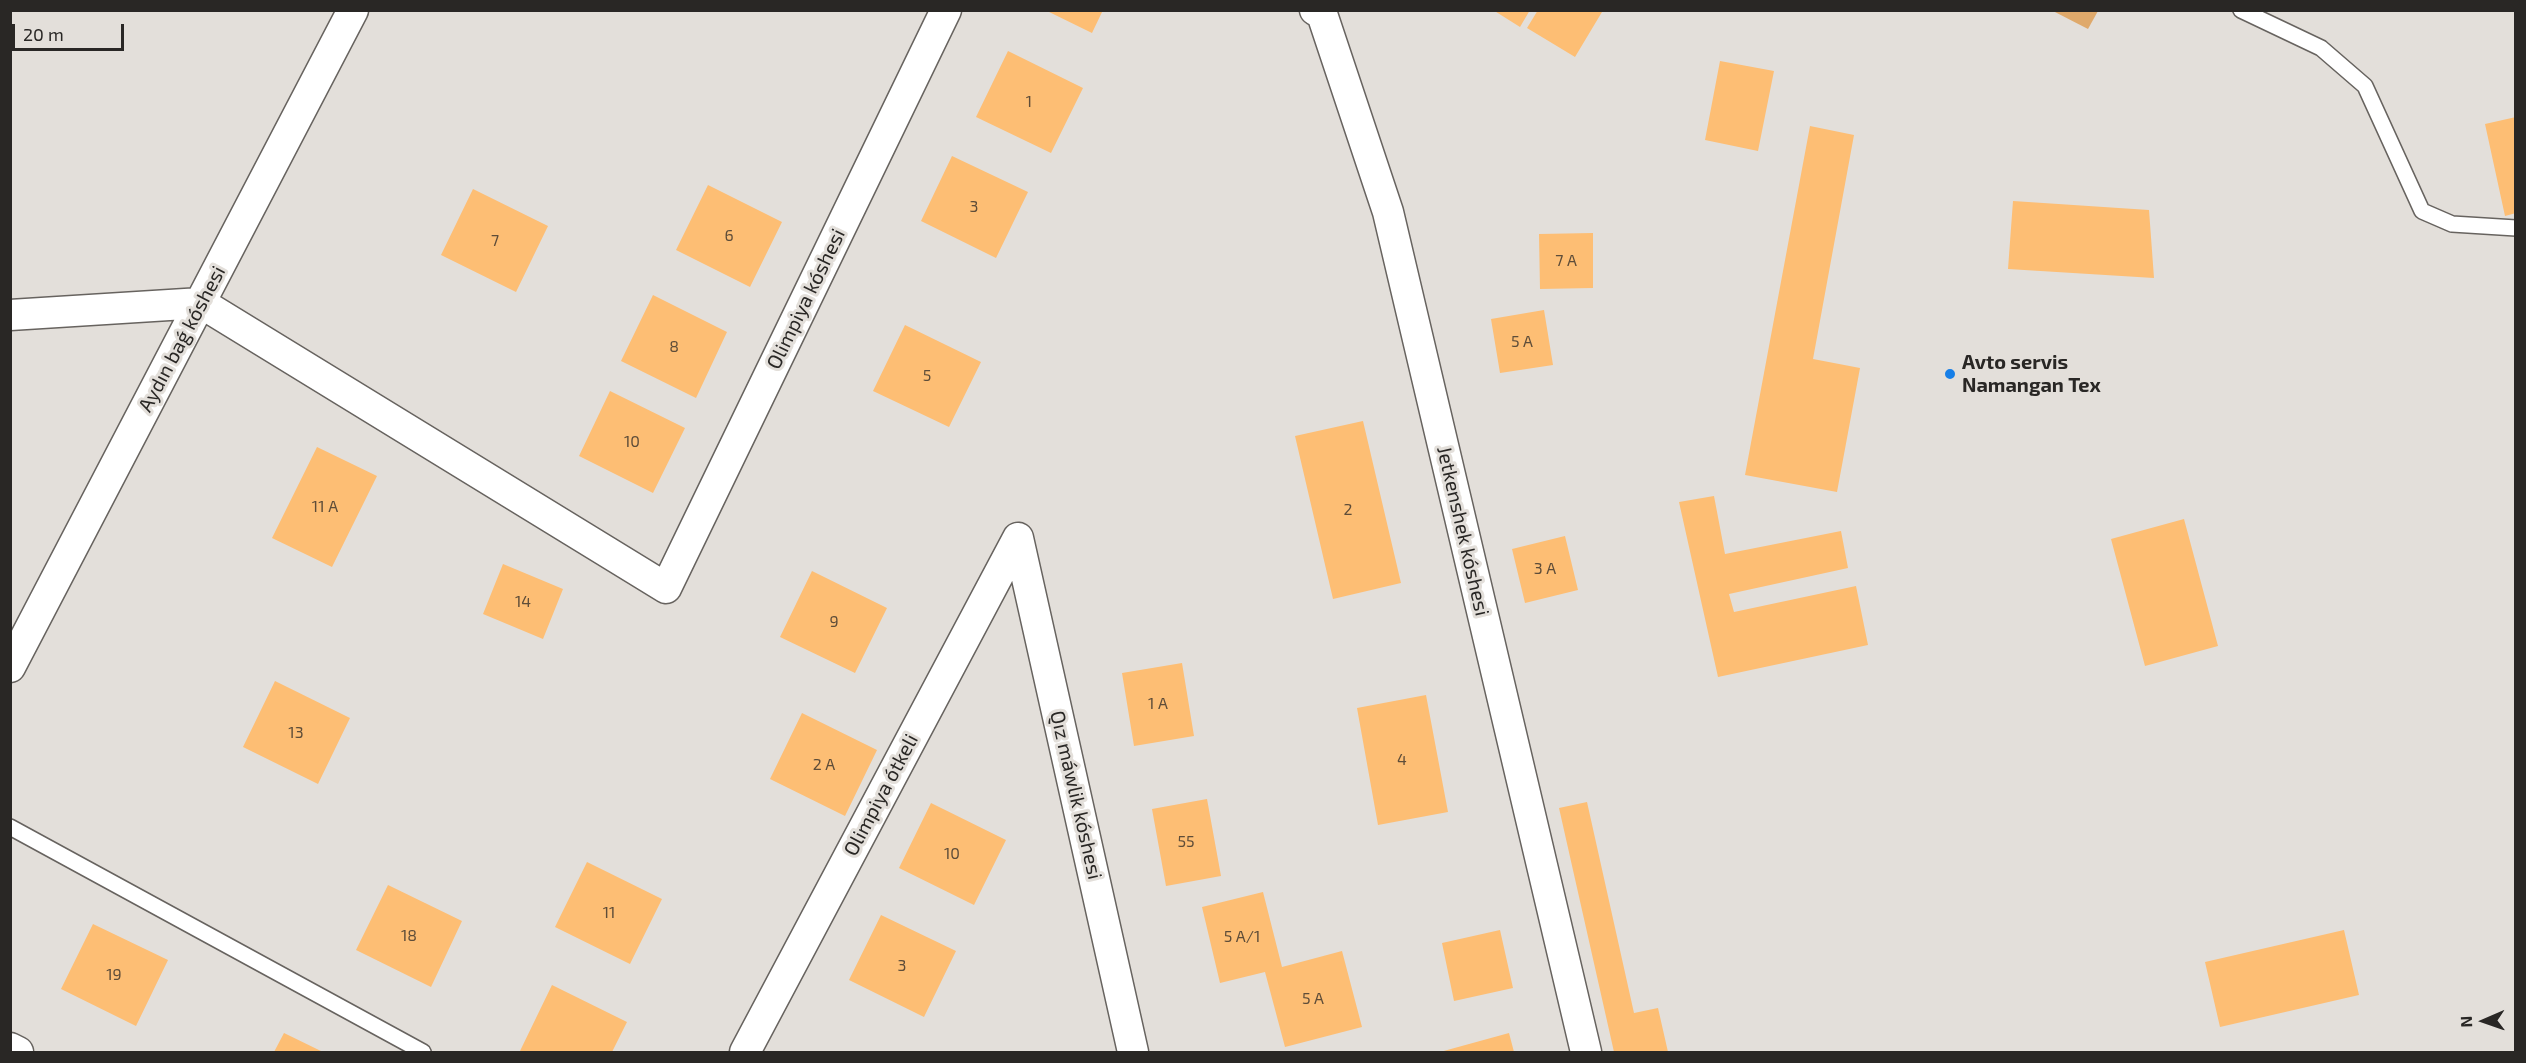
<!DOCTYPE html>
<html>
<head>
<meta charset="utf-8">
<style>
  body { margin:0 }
  #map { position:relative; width:2526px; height:1063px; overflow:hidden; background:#e3dfda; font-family:"Exo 2",sans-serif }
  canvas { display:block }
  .frame { position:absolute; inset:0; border:12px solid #292725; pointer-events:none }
  .north { position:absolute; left:2454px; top:991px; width:60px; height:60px; -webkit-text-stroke:4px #e3dfda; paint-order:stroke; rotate:268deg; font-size:16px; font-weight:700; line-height:24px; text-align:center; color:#292725 }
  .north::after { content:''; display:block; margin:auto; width:21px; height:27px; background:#292725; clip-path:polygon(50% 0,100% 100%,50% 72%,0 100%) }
  .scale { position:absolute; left:12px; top:24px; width:112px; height:27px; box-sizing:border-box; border:3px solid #292725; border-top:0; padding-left:8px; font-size:18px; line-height:21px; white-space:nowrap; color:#292725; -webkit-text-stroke:4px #e3dfda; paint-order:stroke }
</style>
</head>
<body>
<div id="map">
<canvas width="2526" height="1063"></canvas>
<div class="frame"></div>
<div class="north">N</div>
<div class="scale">20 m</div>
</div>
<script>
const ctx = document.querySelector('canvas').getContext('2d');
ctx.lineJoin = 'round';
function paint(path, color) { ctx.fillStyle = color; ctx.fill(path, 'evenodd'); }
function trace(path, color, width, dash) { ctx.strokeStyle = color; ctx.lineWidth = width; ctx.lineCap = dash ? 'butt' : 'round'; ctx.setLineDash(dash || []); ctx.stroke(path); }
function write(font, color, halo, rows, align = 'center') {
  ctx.font = font + ' "Exo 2",sans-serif'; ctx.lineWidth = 6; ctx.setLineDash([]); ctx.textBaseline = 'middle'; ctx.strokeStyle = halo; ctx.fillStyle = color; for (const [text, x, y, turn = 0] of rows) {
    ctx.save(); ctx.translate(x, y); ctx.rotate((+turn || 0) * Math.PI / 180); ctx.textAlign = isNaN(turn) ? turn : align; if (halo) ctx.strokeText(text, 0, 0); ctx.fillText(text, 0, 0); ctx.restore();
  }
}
paint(new Path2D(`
  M2053,11L2098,10V11L2088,29Z`), '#dfa96b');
paint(new Path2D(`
  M1045,10H1103L1092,33Z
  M1493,10H1530L1520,27Z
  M1538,10H1599L1602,12L1575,57L1527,28Z
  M1008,51L1083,88L1051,153L976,117Z
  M1720,61L1774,71L1758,151L1705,140Z
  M2516,117V213L2505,216L2485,124Z
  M1810,126L1854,135L1813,359L1860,368L1837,492L1745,475Z
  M952,156L1028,192L996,258L921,221Z
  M708,185L782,222L750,287L676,250Z
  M473,189L548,226L516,292L441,255Z
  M2013,201L2149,210L2154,278L2008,269Z
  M1593,233V288L1540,289L1539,234Z
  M653,295L727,332L696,398L621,361Z
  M1544,310L1553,365L1500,373L1491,319Z
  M905,325L981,362L949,427L873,391Z
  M610,391L685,428L653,493L579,456Z
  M1363,421L1401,583L1333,599L1295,436Z
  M317,447L377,476L332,567L272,538Z
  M1714,496L1725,554L1841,531L1848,568L1729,594L1734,612L1856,586L1868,645L1718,677L1679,502Z
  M2184,519L2218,646L2145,666L2111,539Z
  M1565,536L1578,590L1525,603L1512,549Z
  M503,564L563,589L543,639L483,614Z
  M812,571L887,608L855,673L780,637Z
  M1182,663L1194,736L1134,746L1122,673Z
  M275,681L350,718L318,784L243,747Z
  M1426,695L1448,812L1378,825L1357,708Z
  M802,713L877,750L845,816L770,779Z
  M1207,799L1221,876L1166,886L1152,809Z
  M1587,802L1634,1013L1658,1008L1668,1052H1614L1559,808Z
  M931,803L1006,840L974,905L899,868Z
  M587,862L662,899L630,964L555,927Z
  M388,885L462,921L431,987L356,950Z
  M1263,892L1282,967L1342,951L1362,1027L1285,1047L1265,972L1220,983L1202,907Z
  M881,915L956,951L924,1017L849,980Z
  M93,924L168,960L136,1026L61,989Z
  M1500,930L1513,988L1454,1001L1442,943Z
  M2344,930L2359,995L2220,1027L2205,962Z
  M552,985L627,1022L612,1052L520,1051Z
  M284,1033L323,1052H274Z
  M1509,1033L1514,1052H1440Z`), '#fdbe74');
const service = new Path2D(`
  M2241,10L2321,48L2365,86L2422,211L2452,224L2516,228
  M10,827L423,1052`);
const minor = new Path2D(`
  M1315,10L1322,14L1388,212L1586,1052
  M10,315L201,303L666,588L946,10
  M1018,538L1133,1052
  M10,667L353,10
  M10,1048L18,1052
  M745,1052L1018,538`);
trace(service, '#67635f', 18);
trace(minor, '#67635f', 33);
trace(service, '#fff', 15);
trace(minor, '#fff', 30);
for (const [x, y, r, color] of [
  [1950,374,6,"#177fe7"]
]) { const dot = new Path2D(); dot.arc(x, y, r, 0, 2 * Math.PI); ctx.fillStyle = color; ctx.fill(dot); trace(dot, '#e3dfda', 2); }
write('16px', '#5e4d39', null, [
  ["1",1029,102],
  ["3",974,207],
  ["6",729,236],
  ["7",495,241],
  ["7 А",1566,261],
  ["5 А",1522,342],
  ["8",674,347],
  ["5",927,376],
  ["10",632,442],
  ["11 А",325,507],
  ["2",1348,510],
  ["3 А",1545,569],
  ["14",523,602],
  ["9",834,622],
  ["1 А",1158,704],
  ["13",296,733],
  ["4",1402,760],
  ["2 А",824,765],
  ["55",1186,842],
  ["10",952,854],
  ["11",609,913],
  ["18",409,936],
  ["5 А/1",1242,937],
  ["3",902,966],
  ["19",114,975],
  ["5 А",1313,999]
]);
write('20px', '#292725', '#e3dfda', [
  ["Olimpiya kóshesi",806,299,-64],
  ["Aydın baǵ kóshesi",182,339,-62],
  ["Jetkenshek kóshesi",1463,531,77],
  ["Olimpiya ótkeli",881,795,-62],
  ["Qız máwlik kóshesi",1076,795,77]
]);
write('bold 20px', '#292725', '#e3dfda', [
  ["Avto servis",1962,362],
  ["Namangan Tex",1962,385]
], 'left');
</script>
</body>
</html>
